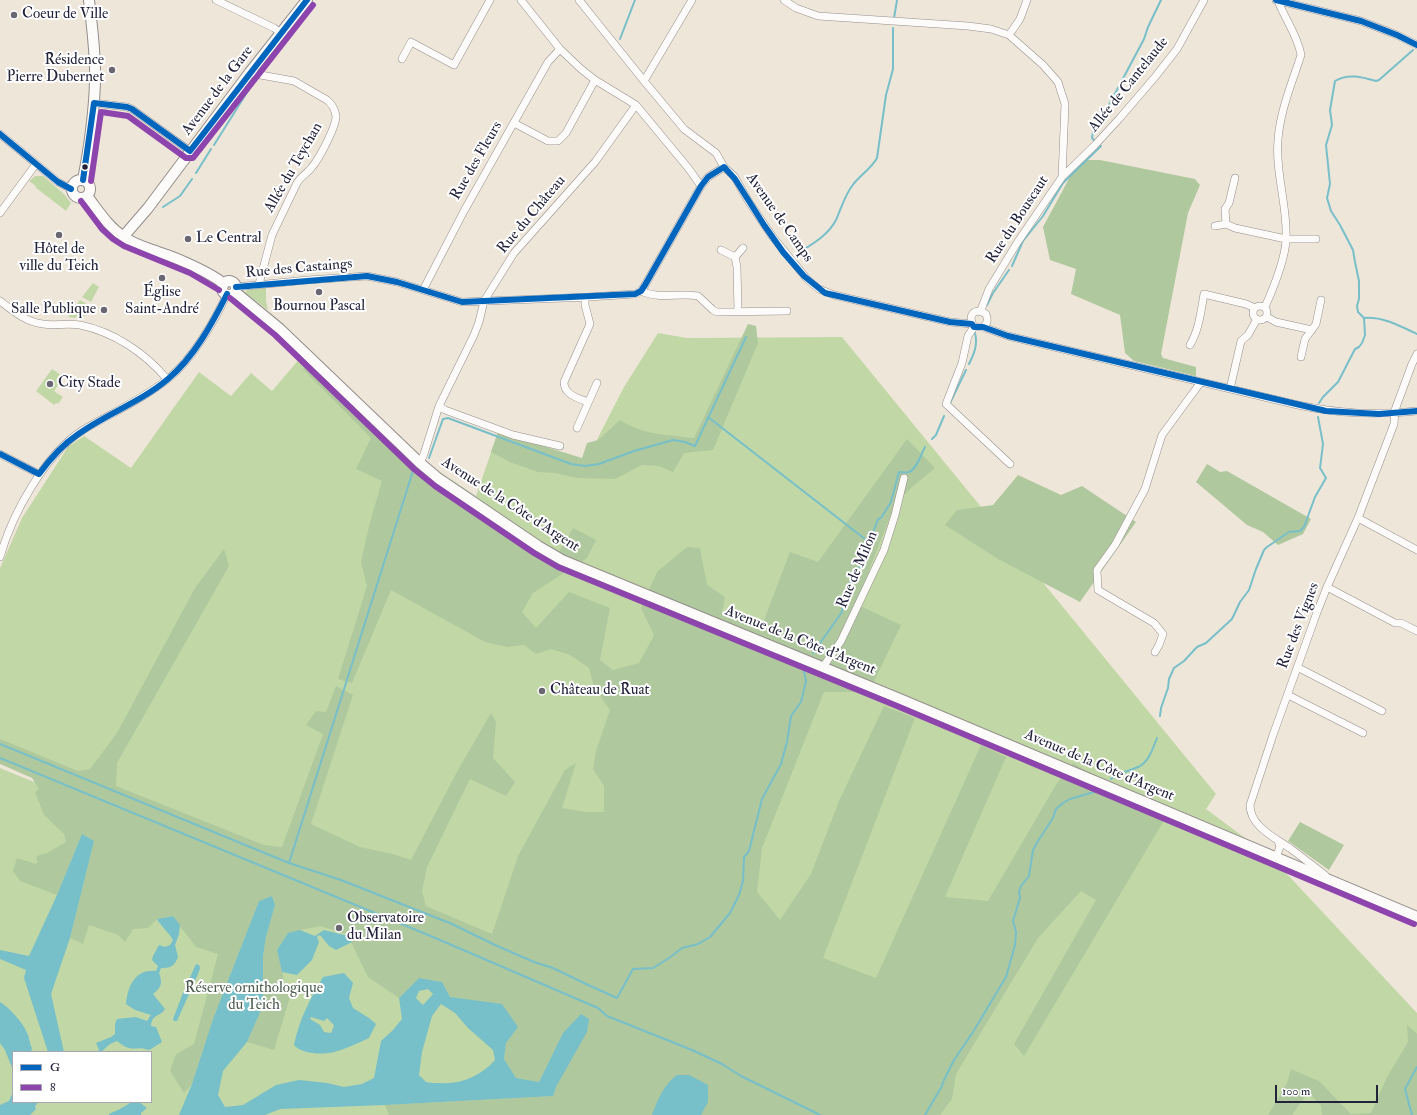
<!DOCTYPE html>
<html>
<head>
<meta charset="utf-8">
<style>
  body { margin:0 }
  #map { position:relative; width:1417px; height:1115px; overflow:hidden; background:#efe6da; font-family:"IM FELL Double Pica",serif }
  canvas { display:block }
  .legend { position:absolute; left:12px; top:1051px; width:140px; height:52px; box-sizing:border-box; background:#fff; border:1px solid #a7a7b1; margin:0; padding:5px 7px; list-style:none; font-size:12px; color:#22223b }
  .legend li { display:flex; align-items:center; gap:8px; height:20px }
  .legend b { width:20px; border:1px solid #a7a7b1 }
  .scale { position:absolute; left:1275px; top:1085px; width:103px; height:18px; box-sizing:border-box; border:2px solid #22223b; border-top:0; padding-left:5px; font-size:12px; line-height:14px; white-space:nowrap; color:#22223b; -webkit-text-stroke:3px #fff; paint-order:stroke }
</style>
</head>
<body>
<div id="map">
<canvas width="1417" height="1115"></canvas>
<ul class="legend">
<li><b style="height:5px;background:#0065bd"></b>G</li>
<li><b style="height:5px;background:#8e44ad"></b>8</li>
</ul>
<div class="scale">100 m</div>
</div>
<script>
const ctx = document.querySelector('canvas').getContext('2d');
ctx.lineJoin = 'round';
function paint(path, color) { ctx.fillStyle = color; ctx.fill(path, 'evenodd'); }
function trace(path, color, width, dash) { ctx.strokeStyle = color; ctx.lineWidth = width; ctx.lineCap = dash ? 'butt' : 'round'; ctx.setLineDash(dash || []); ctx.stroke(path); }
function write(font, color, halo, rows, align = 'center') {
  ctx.font = font + ' "IM FELL Double Pica",serif'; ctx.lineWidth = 4; ctx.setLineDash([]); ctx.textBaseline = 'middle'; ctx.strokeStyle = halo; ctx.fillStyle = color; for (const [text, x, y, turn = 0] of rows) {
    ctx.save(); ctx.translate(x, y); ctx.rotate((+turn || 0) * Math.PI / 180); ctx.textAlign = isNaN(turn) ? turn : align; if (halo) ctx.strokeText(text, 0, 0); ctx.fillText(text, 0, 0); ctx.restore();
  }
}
paint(new Path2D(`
  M35,176H43L64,194L71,203L66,211L35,187L36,186L29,181Z
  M93,283L99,287L91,302L82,297Z
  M266,288V301L268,310L245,293L247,290Z
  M80,300L90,306L83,319L68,317Z
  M658,333L687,338L842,337L1216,794L1206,809L1272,858L1417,1013V1115H0V768L110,813L117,799L0,739V568L22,518L68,447L84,436L131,468L199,372L231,396L251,373L272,391L306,351L425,462L476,496L498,432L586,461L624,387ZM13,1052H151V1102H13Z
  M52,369L64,377L54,391L63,397L58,404L56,403L54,405L36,391Z`), '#c1d8a6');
paint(new Path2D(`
  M1079,160H1100L1195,179L1200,185L1188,213L1161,354L1163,358L1196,367V376L1134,361L1125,353L1120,315L1071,294L1076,269L1050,260L1043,227Z
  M748,324L756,326L758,343L713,450L684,453L673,472L659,466L642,465L615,479L576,478L555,473L538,472L510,462L491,452L498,432L582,458L587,443L598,440L620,420C643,435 668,435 694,438Z
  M312,356L425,462L427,477C467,508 510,536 553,562L573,528L596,540L587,558L533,593L522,612L536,628L569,592L610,608L600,660L613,670L639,663L654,635L641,608L657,572L687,547L700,548L707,585L725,597L722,613L761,628L790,552L818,562L907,439L935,468L912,487L894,506L856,604L901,625L869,692H824L762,848L757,892L780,920L811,874L839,801L884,706L915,718L823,958L876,978L981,745L1006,757L945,897L988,901L1057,783L1073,763L1166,817L1024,1056L1014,1044L1096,900L1081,891L1038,938L956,1074L952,1099L940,1115H389L385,1105L553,1096L556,1087L563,1033L539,1082L516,1078L504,1059L506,1043L518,1027L467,1000L450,997L442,982L419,978L399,998L368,977L352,944L350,935L320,926L288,933L277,950L285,984L291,994L274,1050L247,1042L263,1006V956L266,937L275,905L272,896L259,901L213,1019L192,1084L184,1093L170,1071L176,1054L194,1044L218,954L196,947L172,916L157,919L148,928L133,929L125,942L118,935L89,925L83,944L70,938L94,841L82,834L57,895L20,881L13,871L17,858L36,864L38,861L36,859L37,856L47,853L66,842L64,834L44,815L35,792L39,789L32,778L0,764V739L78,771L90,769L117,733L195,588L224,549L229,566L117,763L116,786L264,845L282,847L323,734L306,725L316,711L326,712L336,686L353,695L311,824L360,847L393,854L411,860L458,770L491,713L496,722L493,758L515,782L506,796L470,779L427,867L422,891L426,906L492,934L518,856L565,770L576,763L562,808L587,812H604V786L593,769L596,751L610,710L594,687L589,668L570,655L551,649L536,654L524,645L507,647L485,642L391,590L352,683L338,679L367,586L361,562L370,522L382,481L356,469L371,438L303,369Z
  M1207,464L1220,472L1227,471L1311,519L1303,534L1278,545L1263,532L1247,525L1196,482Z
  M1018,475L1061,495L1082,486L1136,522L1080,602L998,559L945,525L957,510L993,505Z
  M1300,822L1344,845L1329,870L1288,841Z
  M1407,1025L1417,1034V1115H1322L1321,1106L1308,1092L1292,1115H1268L1287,1083L1291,1069L1319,1081L1351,1114L1371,1113L1387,1077L1408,1042Z`), '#b0c89d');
paint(new Path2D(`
  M82,834L94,841L70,938L51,994L64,1052H48L24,978L26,970L0,959V950L29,956L57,895Z
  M272,896L275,905L266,937L263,956V1006L247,1042L223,1071L218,1095L225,1107L243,1105L276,1085L299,1080L327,1083L344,1087L362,1084L374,1078L381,1041L392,1031L402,1019L399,998L419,978L442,982L450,997L502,1004L518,1027L506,1043L504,1059L516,1078L539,1082L563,1033L581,1014L589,1019L587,1032L556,1087L553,1096L385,1105L280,1109L265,1115H179L192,1084L213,1019L259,901ZM428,989L433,994L423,1005L416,998L419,991ZM441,1004L455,1013L468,1028L493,1050L495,1060C481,1076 460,1085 439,1083C435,1083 430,1083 426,1082C424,1080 421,1077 419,1075L422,1052L432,1016Z
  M173,916L180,925L179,934L175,945L178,957C174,967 170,968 161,968L159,973C163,983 161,988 153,994L165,1009C161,1017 152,1013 151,1026L156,1027L162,1042L151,1049L148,1050C141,1046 136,1050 129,1048C124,1047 121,1044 117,1041L110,1044L101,1052H97L99,1050L96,1043L111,1037L115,1034V1024L117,1019L136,1017L147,1021L151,1015L135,1010L126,1004C128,986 135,969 156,971L158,966L152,960L153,956L159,945L165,947L170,945L173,940C170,934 161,926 157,919Z
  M300,930L315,936L324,930L344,935H350L352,942L336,950L329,946L321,936L319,935L317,937L319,942L312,960L297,975L282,972L277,950L288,933Z
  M196,964L199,965L200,968L198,974L177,1021H174L173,1019L183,993Z
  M344,973L353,983L349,998L353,1008L369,1018L376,1024L369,1038C358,1043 346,1049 334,1052C323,1055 301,1054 294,1045C299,1020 310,999 323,977ZM311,1017L324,1021L327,1018L333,1024L334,1026L331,1033L324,1032L320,1025L310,1019Z
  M0,1002C9,1007 24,1024 27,1033C30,1038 29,1043 32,1048L31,1052H13V1070L5,1050L0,1043Z
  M677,1075H689L708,1085V1102L701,1115H652C657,1101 664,1084 677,1075Z
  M13,1092V1102H38L37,1104L35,1106L36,1109L30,1115H0V1105L9,1101Z
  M132,1102H139L147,1108L141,1113V1115H109V1114L120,1109Z`), '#77bfc9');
trace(new Path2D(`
  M894,18L897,0
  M620,39L635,0
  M1095,141L1092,138L1093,132L1101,120L1144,39L1148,27L1161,0
  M214,145L251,86
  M196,173L211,149
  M163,207L180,196L192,179
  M795,255C809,246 828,236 836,220C841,209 844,197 852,186C859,176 871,169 877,158L886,95L893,69V28
  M1012,266L1023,241L1043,216L1063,183L1101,146
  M987,305L993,293L1009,270
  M1364,318C1382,316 1400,326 1417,334
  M969,364C974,354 978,345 975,333
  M950,403L966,370
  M1319,403L1323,397L1338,382L1355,349L1359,347L1362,343L1365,335L1364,318L1358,312L1357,306L1359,299V281L1355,262L1353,250L1340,225L1331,211L1327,198L1330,184L1326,145L1332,125L1330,110L1335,81C1348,73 1362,77 1376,81L1379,80L1413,50
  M708,417L870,543
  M932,439L936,435L944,416
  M429,458L443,419L448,418L571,464L585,466L599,464L634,451L673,440L685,442L695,446L746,337
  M813,653L842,612L844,595L855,573L862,564L878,519L881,518L891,502L899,472C902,472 906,473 909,472C917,469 921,454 925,447
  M1160,716L1161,708L1168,688L1169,679L1174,668L1184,661L1197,647L1206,643L1232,619L1240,602L1249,590L1256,569L1264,550L1267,547L1289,532L1300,531L1304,527L1315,497L1326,478L1320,468L1323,444L1318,417
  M0,744L289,863L341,880L452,924L495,945L534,962L553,968L586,984L617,998L633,969L653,968L669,958L682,948L698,944L710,937L730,913L739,895L743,881L744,857L749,851L762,799L781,764L787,742L791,716L801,702L806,681L804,671L806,668
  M0,758L433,937L598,1008L607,1016L692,1050L722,1064L741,1076L820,1115
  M1111,779C1119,772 1128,772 1138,767C1149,762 1153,748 1157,738
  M289,863L413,471
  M944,1080L954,1060L973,1032L1006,977L1015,945L1016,932L1013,921L1020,898L1019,892L1021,886L1029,876L1033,850L1038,841L1053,818L1056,809L1063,803L1070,799L1094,792L1098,789
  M925,1115L942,1086L943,1082
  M1412,1115L1405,1089L1417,1067`), '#77bfc9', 2);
const street = new Path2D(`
  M216,0L274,28L281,33
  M521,0L560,49L581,69L595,80L636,105L689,169L701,186
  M579,0L644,81L684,129L716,153L724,167L734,176L749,202L772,236L807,279L819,289L834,295L950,322L972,324
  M784,0L796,8L818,16L968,26L991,29L1009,35
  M1276,0L1361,21L1397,35L1417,45
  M402,59L411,42L454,65L490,0
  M250,72L255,74L294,81L327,100C332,104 335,110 336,116C336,127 319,159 312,167C308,173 301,176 297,183L272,235L259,284
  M644,81L692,0
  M94,103L127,107L132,109L190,151
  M514,123L548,141H558L566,133L595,80
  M0,134L58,182L71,189
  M1062,177L1095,145L1119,119L1155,77L1177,49L1204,0
  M0,213L36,164
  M1226,224L1225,209L1229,203L1235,178
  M1215,226L1226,224L1235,228L1286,239H1316
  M721,250L735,257
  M735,257L737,267L738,312
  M735,257L743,248
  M236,287L308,280L367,276L397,282L462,302L588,297L635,294L641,291L645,285L701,186L708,177L724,167
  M423,290L464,211L548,62L560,49
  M641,291C659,300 679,292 698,296L713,310L717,312L787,311
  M585,297V305L590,324L564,382C564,395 578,398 588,402
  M0,301C13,311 26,322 43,324C55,326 67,323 80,325C114,332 145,353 167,379
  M1253 313a7 7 0 1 1 14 0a7 7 0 1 1-14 0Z
  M1265,307C1273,289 1285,260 1286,240C1288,207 1275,173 1278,140C1280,111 1292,83 1301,55C1298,36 1285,19 1278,1
  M981,310L989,289L1017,243L1062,177L1065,104L1058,82L1043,65L1009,35L1020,19L1027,0
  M1267,317L1276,322L1312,330
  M974,327L968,336L962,363L946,404L1010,464
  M983,327C988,323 988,320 986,314C974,307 967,315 974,327H983L1008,336L1298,405C1340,414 1375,415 1417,411
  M1190,345C1199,330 1201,311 1204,294L1246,304L1255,308
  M1301,357L1305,339L1316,324L1321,300
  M1230,389L1241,341L1248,335L1257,319
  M439,406L445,410L513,435L560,446
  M577,428L597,383
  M0,454L39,474
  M420,463L424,454L439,406L474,335L479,322L484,301L514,253L595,162L636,105
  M1358,518L1417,550
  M0,557C12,514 45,454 83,430C110,414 145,398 169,378C193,358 214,322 227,294
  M1327,587L1395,623H1401L1417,631
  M1155,652L1159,645L1163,634L1154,623L1098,590L1097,570L1115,545L1145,489L1162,435L1201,382
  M823,667L841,641L884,550L895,515L904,478
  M1297,667L1382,711
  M1288,695L1363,733
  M1276,857L1280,847L1278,841
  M1325,875C1313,866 1302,857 1291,849C1276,838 1250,827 1250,805L1273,735L1316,615L1327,587L1358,518L1394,424L1395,410L1412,364L1417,354`);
const secondary = new Path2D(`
  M72 189a9 9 0 1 1 18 0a9 9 0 1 1-18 0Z
  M83,180C89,149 94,114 95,82C96,55 92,27 89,0
  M87,196C98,210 108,227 124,237C135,245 148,248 161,253C177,258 211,273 224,284
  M123,237L148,208L250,72L307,0
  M222 288a7 7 0 1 1 14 0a7 7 0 1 1-14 0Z
  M235,292L280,329L420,463L439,479L538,546L562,560L900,699L1417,917`);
trace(street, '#938e8c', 8);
trace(secondary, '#938e8c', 12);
trace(street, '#fdfbf9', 7);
trace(secondary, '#fdfbf9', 10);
trace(new Path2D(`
  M1276,0L1361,21L1397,35L1417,45
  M0,134L58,182L71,189
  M83,180L94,103L127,107L132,109L190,151L307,0
  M236,287L367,276L397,282L462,302L635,294L641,291L645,285L701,186L708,177L724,167L735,179L764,225L783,252L804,276L825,293L950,322L972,324L974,327H983L1008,336L1326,411L1379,414L1417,411
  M0,454L39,474C50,459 62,445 77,435C106,414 141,402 168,379C194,357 212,324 227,294`), '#0065bd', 6);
trace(new Path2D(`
  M91,181L101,112L128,116L186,158H193L313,5
  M81,201L102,229L113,239L124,246L190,273L219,290
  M230,298L275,335L414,469L435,486L534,553L558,567L897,706L1414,924`), '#8e44ad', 6);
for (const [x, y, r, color] of [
  [14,15,4,"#6a6773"],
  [112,70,4,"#6a6773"],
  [85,167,3.5,"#22223b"],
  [59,235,4,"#6a6773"],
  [188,239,4,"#6a6773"],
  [162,278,4,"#6a6773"],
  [319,292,4,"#6a6773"],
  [104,310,4,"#6a6773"],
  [50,384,4,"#6a6773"],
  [542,691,4,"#6a6773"],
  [339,928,4,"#6a6773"]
]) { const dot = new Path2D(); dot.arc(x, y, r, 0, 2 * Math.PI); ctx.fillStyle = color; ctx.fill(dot); trace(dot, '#fff', 1.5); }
write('15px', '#22223b', '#fff', [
  ["Coeur de Ville",22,15],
  ["Résidence",104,61,"right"],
  ["Pierre Dubernet",104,78,"right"],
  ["Le Central",196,239],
  ["Hôtel de",59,250,"center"],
  ["ville du Teich",59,267,"center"],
  ["Église",162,293,"center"],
  ["Saint-André",162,310,"center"],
  ["Bournou Pascal",319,307,"center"],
  ["Salle Publique",96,310,"right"],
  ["City Stade",58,384],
  ["Château de Ruat",550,691],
  ["Observatoire",347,919],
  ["du Milan",347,936]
], 'left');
write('15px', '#22223b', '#fff', [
  ["Allée de Cantelaude",1129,85,-51],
  ["Avenue de la Gare",218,91,-53],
  ["Rue des Fleurs",477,161,-60],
  ["Allée du Teychan",294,168,-60],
  ["Rue du Château",532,215,-50],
  ["Avenue de Camps",779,218,55],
  ["Rue du Bouscaut",1018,220,-57],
  ["Rue des Castaings",299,269,-5],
  ["Avenue de la Côte d'Argent",510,505,33],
  ["Rue de Milon",858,570,-67],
  ["Rue des Vignes",1299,626,-69],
  ["Avenue de la Côte d'Argent",800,641,22],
  ["Avenue de la Côte d'Argent",1099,766,23]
]);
write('15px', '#4d5e51', '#fff', [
  ["Réserve ornithologique",254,989],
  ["du Teich",254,1006]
]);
</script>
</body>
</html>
